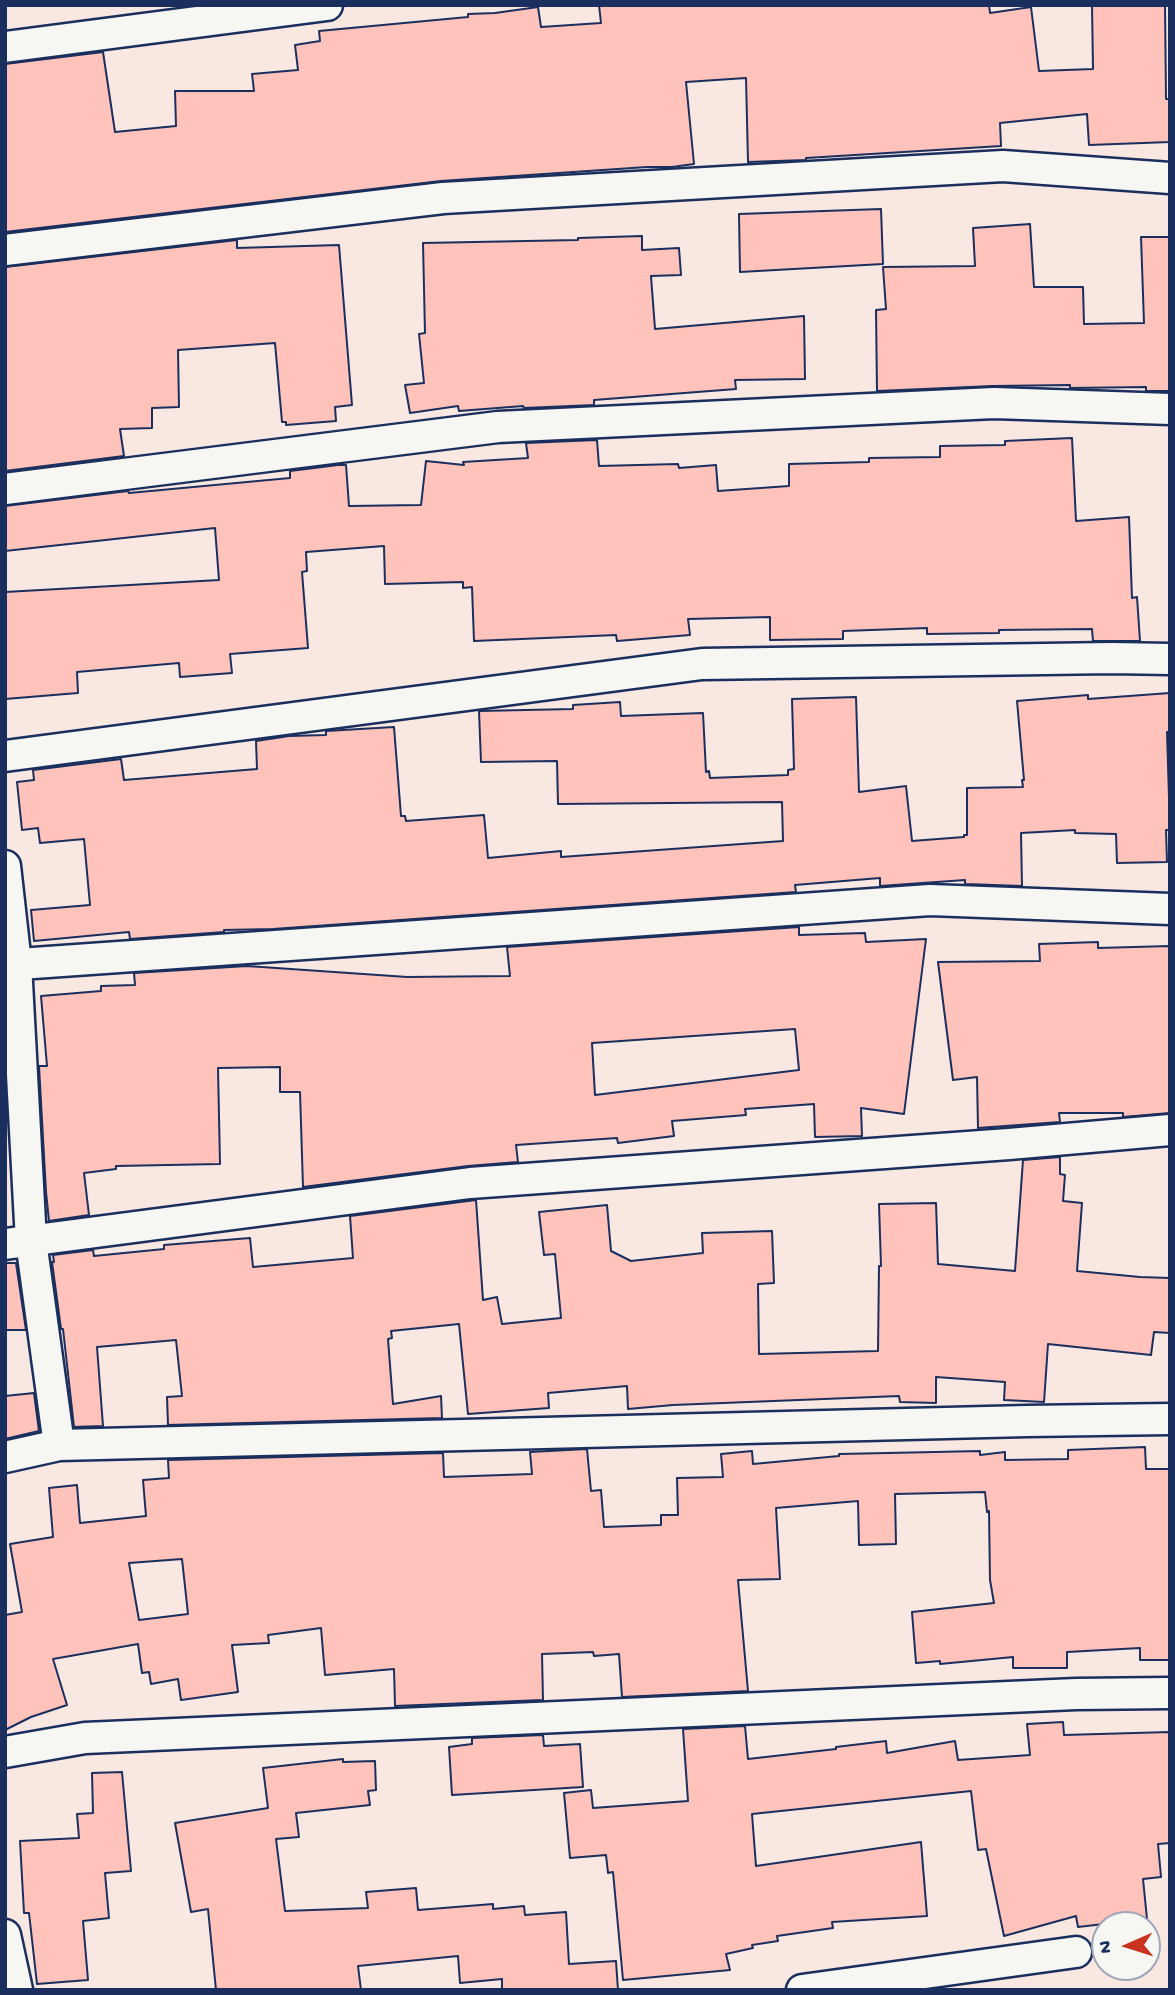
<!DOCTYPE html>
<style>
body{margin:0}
#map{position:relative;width:1175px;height:1995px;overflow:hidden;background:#f9e7e2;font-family:"Gochi Hand",sans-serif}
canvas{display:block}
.frame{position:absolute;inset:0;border:7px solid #1b2f5e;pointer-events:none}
.north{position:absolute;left:1091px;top:1911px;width:70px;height:70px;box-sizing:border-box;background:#f6f6f2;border:2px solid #9ea6b7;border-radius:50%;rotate:267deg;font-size:19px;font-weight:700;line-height:28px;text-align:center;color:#1b2f5e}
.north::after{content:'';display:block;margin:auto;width:24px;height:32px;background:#c8321e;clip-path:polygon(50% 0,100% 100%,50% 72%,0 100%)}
</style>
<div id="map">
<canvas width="1175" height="1995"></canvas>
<div class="frame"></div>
<div class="north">N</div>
</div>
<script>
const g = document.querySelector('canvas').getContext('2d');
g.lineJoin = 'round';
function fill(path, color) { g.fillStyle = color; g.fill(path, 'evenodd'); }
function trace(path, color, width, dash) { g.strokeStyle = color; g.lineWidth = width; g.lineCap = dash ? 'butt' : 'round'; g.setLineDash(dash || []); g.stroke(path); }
const building = new Path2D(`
 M599,5H989L990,13L1031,7L1039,71L1093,69L1092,5H1165L1166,99H1170V142L1089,145L1087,114L1000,123L1001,146L806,158V160L748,162L746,78L686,82L694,164L672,167H647L441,181L5,232V64L103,52L115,132L176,126L175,91H254L252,74L298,70L295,45L320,41L319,31L468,17V14L495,13L538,7L541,27L601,23Z
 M881,209L883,264L740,272L739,214Z
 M1030,224L1034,287H1083L1084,324L1144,323L1141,237H1170V391H1146V387L1070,388V385L993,386L877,391L876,310L886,309L883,267L975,266L973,228Z
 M642,236V250L679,248L681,275L651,276L655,329L804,316L805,379L735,380L736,389L594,400V405L524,408L523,406L459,411L458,406L410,413L405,385L424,383L419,334L425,333L423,243L578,240V238Z
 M237,240V248L339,245L352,405L335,407L336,421L286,425V422H282L275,343L178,350L179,407L152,408V428L120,429L124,456L5,471V267Z
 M1072,438L1076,521L1129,517L1132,598L1137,597L1140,641H1093L1092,629L999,630V633L927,634V628L843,631V639L770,640V617L688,619L690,635L617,641L616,635L474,641L472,587L463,588V582L385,584L384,546L306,552L307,571L302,572L308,648L230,654L232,673L180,677L179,663L77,672L78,693L5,699V592L219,580L215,528L5,551V506L128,491L129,493L290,478V471L338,465H346L349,506L421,505L426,461L464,465L463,462L528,458L526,443L597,440L599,466L678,464L679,468L716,465L718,491L789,486V464L869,462V458L940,457V446L1005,445V441Z
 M1170,693V732H1167L1170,830H1166L1167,862L1117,863L1116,834L1075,833V830L1021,833L1022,886L965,884V880L880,886V878L795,885L796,892L273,929L224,930V932L130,939L129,932L34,941L31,910L90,905L84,839L40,843L38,828L22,830L17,782L34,780L33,770L121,759L124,780L257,769L256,741L289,736L326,735V731L394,727L401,816H405L406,821L484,815L488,858L561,851V857L783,841L782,802L558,804L557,761L481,762L479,711L573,709V705L620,702L621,716L703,713L706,772L709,771L710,778L788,775V770L794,769L792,699L856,697L859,792L906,786L912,841L964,837V835H967V788L1023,787L1022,780H1024L1017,701L1088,695V699Z
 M799,927V935L865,933L866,942L926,939L904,1114L861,1108L862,1136L815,1137L814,1104L745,1109L746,1115L672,1121L674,1136L618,1143L617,1138L516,1145L518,1162L468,1166L303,1187L300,1092H280V1067L218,1068L220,1164L116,1166V1169L84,1173L89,1215L49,1221L46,1192L39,1066H47L41,996L101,991V986L135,985L134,973L247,966L407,977L510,976L507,947ZM795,1029L799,1070L595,1095L592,1043Z
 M1098,942V948L1170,946V1113L1123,1117V1113H1059L1060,1122L978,1128L977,1077L953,1080L938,962L1040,961L1039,944Z
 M1060,1157V1174L1065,1175L1063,1201L1082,1203L1077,1271L1140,1277L1170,1278V1333L1154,1332L1151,1355L1048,1344L1044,1402L1004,1400L1005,1382L936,1377V1403L900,1402L899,1396L673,1405L628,1409L627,1386L548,1393L549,1408L468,1414L459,1324L391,1331L392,1338L388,1339L393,1404L441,1396L442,1418L168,1425L167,1397L182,1396L176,1340L97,1347L103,1426L74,1427L63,1329H61L52,1262H54L53,1255L93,1250L94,1256L164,1249V1245L250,1238L253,1267L353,1258L350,1216L476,1200L483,1300L497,1297L502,1324L561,1318L555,1254L544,1255L539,1212L607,1205L611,1251L631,1261L703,1253L702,1233L772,1231L774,1283L758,1284L759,1354L878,1351L879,1266H881L879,1204L936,1203L938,1264L1015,1271L1023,1160Z
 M5,1263H16L26,1330H5Z
 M34,1393L39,1431L5,1439V1396Z
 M1145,1447L1146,1469H1170V1660H1140V1648L1067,1652V1668H1013V1657L940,1664V1661L916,1663L912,1612L994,1603L990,1580L989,1511L987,1512L985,1492L895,1494L896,1544L859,1545L858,1501L776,1508L780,1579L738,1580L748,1691L622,1697L619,1654L594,1656L593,1652L542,1654L543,1700L395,1706L394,1669L325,1675L321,1628L268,1635L269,1643L232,1645L238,1692L181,1700L178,1679L151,1684L149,1672L142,1673L138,1644L53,1659L67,1705L31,1717L5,1730V1615L22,1612L10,1544L53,1537L49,1488L77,1485L80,1523L146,1516L143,1480L169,1478L168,1460L443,1453L444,1477L532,1474L530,1452L587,1449L591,1491L601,1490L604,1527L661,1525V1515H678L677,1478L723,1477L721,1454L752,1451L753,1464L839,1456V1454L935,1452L980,1451V1455L1005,1452V1460L1068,1459V1450ZM182,1559L188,1614L139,1620L129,1563Z
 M1063,1722L1064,1735L1170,1732V1843L1158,1844L1161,1877L1143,1879L1147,1919L1078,1927L1076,1916L1004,1936L986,1849L978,1850L971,1791L752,1814L756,1866L921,1842L927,1916L832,1922L833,1928L777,1936L778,1941L752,1945L753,1948L726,1954L730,1970L623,1980L613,1872L608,1873L606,1855L570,1858L564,1793L591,1790L593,1808L688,1801L683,1729L745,1726L748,1759L836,1749V1747L886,1741L887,1753L955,1741L958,1760L1030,1755L1027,1724Z
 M543,1735L544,1746L580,1744L583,1787L452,1795L449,1747L472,1744V1738Z
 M343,1759V1762L375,1761L376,1790L368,1791L370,1805L296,1813L299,1837L276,1839L285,1911L368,1908L366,1892L416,1888L418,1910L493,1904V1909L524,1906L525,1915L566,1912L569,1964L616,1961L618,1990H502V1979L460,1983L458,1956L358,1966L361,1990H216L208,1909L191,1912L175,1823L268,1808L263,1768Z
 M122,1772L131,1871L105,1873L109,1918L83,1921L88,1980L37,1984L29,1913H24L20,1841L79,1838L77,1814L93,1813L92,1773Z`);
fill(building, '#ffc3bb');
trace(building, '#1b2f5e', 2);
const minor = new Path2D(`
 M5,47L327,5
 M5,250L443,198L1003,166L1170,178
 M5,489L498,427L994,403L1170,409
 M5,756L702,664L1112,658L1170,659
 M5,866L16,964L31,1241L59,1445
 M5,965L930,900L1170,909
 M5,1244L470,1183L1009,1144L1170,1130
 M5,1457L59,1445L1027,1421L1170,1419
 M5,1752L85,1738L1076,1694L1170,1693
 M5,1935L17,1990
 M802,1990L1076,1952`);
trace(minor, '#1b2f5e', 35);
trace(minor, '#f6f6f2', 30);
</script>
